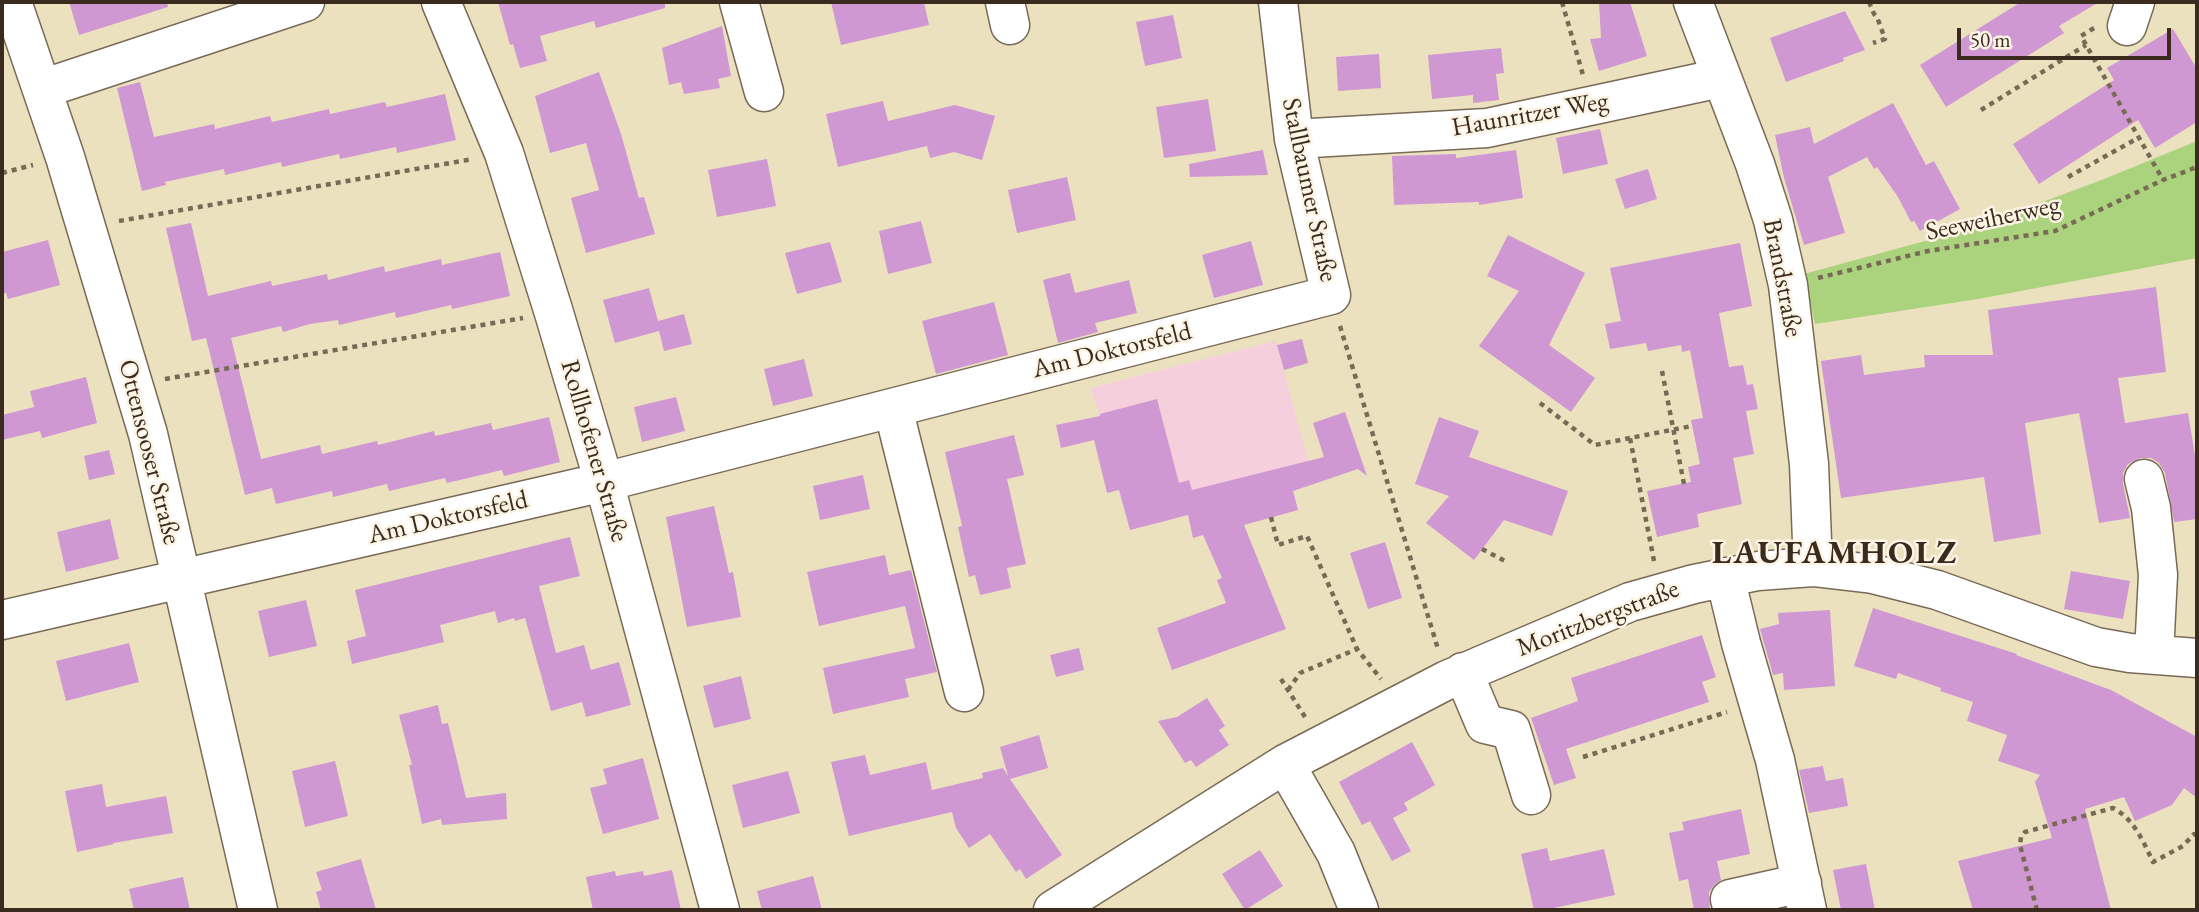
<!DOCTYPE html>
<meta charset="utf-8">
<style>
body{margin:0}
#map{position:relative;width:2199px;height:912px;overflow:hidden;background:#ebe1bf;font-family:"EB Garamond",serif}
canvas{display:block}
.frame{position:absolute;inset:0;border:4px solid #3b2a1e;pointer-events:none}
.scale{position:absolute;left:1957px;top:28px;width:214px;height:32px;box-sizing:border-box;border:4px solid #3b2a1e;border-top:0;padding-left:9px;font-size:21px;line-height:24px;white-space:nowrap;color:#3b2a1e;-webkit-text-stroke:5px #fcf5e5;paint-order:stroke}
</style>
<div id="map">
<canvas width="2199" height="912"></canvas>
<div class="frame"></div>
<div class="scale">50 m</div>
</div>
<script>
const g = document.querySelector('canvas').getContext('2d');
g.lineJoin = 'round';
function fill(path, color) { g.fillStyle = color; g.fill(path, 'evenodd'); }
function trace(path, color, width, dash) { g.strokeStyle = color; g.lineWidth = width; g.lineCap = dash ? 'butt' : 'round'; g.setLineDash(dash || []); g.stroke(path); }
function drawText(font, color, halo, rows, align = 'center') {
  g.font = font + ' "EB Garamond",serif'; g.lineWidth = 5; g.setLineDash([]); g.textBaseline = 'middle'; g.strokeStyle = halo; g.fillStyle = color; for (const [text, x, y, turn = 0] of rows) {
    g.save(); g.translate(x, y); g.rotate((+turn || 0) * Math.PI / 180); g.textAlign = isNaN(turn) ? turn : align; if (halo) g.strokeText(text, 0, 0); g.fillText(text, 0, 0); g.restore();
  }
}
fill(new Path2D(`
 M1276,341L1309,465L1288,466L1298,510L1238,525L1246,543L1213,558L1204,535L1193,538L1188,515L1130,530L1100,414L1090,388Z`), '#f5cfdb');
fill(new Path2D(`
 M2197,141V258L1978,299L1815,324L1804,274L1976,227L2104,179Z`), '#abd37e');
fill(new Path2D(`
 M69,2H167L168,7L79,35Z
 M498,2H665V8L596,28L594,21L540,36L547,61L520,68L513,44L510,45Z
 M831,2H924L929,25L841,45Z
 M1599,2H1630L1647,56L1599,71L1590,39L1601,38Z
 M2021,2H2099L2059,26L2064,33L1946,107L1920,65Z
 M1845,11L1865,50L1843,58L1844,61L1786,82L1770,38Z
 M1173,15L1182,58L1145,66L1136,22Z
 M722,26L731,76L718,79L720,88L684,94L681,82L669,85L662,48Z
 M2173,29L2197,69V122L2155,148L2138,120L2039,184L2013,144L2114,80L2107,68Z
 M1501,48L1504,73L1496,74L1499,100L1473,103V95L1432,99L1428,55Z
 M1379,54L1381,88L1338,91L1336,57Z
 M599,72L621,134L639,198L644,197L655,234L586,253L571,198L599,190L586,143L550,153L535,96Z
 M140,82L154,137L214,124L215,129L270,116L272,122L329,109L330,114L385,102L387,107L445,94L456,140L397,153L396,147L340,159L339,154L282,167L281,162L225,175L224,169L165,182L166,185L142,191L117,88Z
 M1208,99L1216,151L1164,158L1156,107Z
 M883,101L888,121L955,105L995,116L982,160L954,152L930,158L927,146L838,167L826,114Z
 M1893,103L1926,165L1934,161L1960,209L1920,231L1914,221L1911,222L1898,197L1877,167L1874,169L1867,157L1828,177L1845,233L1804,245L1784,178L1775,135L1810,127L1814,144Z
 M1600,129L1608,164L1563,174L1556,138Z
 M1263,150L1268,175L1190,177L1189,164Z
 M1516,150L1523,198L1479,205V202L1394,205L1392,156L1456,154V158Z
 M767,159L776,206L717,217L708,170Z
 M1648,169L1657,199L1625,209L1615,179Z
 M1067,177L1076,220L1017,233L1008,190Z
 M921,221L932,263L888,274L879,231Z
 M191,223L208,296L271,281L272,286L327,274L328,280L384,266L385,272L441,259L442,265L500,252L510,296L452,309L451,305L396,318L395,312L339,325L338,320L310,324L283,332L281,326L231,338L261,459L320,445L322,454L377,441L378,445L434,431L435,436L491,423L493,430L549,417L560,462L504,476L502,470L447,483L445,478L389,491L387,484L333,497L332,491L276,504L272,488L245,495L206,338L192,341L166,228Z
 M1508,235L1585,273L1549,345L1595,378L1571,412L1479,346L1519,291L1487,276Z
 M48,240L60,285L8,299L6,293L2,294V252Z
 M1251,241L1263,285L1214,298L1202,255Z
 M830,242L842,282L797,294L785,253Z
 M1740,243L1752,306L1719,313L1729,367L1743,365L1747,385L1753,384L1758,409L1746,411L1754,454L1733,458L1742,504L1697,514L1699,527L1657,537L1647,491L1691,482L1688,467L1700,464L1691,420L1703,418L1690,350L1682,352L1681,345L1648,351L1646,343L1610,349L1605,324L1621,321L1610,268Z
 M1070,273L1075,293L1129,280L1137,313L1095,323L1098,332L1058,343L1043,280Z
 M2156,287L2166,372L2118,378L2125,423L2188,413L2197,467V519L2174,522L2165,473L2159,463L2151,458H2140L2128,464L2123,473V484L2130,518L2099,523L2079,413L2025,423L2041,534L1994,542L1984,477L1841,498L1821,361L1861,355L1864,375L1925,367L1924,355H1993L1988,310Z
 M649,288L658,321L684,314L692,344L664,351L659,331L615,343L603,300Z
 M994,302L1008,355L936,374L922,321Z
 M1302,339L1308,363L1284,370L1277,345Z
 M804,359L813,396L773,406L764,369Z
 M86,377L97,423L42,438L40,431L2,440V415L34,407L30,391Z
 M676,397L685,431L642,442L634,407Z
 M1157,399L1179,483L1189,480L1192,490L1324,457L1313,423L1345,412L1367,476L1358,469L1293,491L1298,510L1244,525L1286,629L1172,670L1157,628L1226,603L1217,580L1222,578L1203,535L1193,538L1188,515L1130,530L1119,490L1107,493L1094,440L1061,448L1056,425L1100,416V414Z
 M1439,417L1479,431L1469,457L1568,491L1552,536L1504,520L1474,560L1426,523L1449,496L1415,484Z
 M1014,435L1024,475L1007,479L1026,564L1007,568L1011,588L980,595L975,575L969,577L958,527L962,526L945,452Z
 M109,450L115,474L89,480L84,456Z
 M863,475L870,509L820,520L813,486Z
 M714,506L729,573L733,572L741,617L687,627L666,517Z
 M110,519L119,559L66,572L57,532Z
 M570,537L580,576L539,586L556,653L584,645L591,670L619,662L631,705L586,717L582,702L551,711L525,618L515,621L514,618L498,623L495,611L440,625L444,642L352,664L347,641L366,636L355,590Z
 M1385,542L1402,598L1368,609L1350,553Z
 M885,555L889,575L911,570L937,672L905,679L909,697L833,714L823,668L915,648L905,606L819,626L807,572Z
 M2071,571L2130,581L2123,619L2064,609Z
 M306,600L317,646L269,657L258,611Z
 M1873,608L2017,654L2016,655L2111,690L2197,737V798L2184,788L2172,805L2135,821L2124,797L2085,809L2111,910H1973L1958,861L2052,838L2035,782L2040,775L1998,761L2007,735L1967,721L1973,702L1940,691L1941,688L1898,673L1896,679L1854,666Z
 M1830,610L1835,686L1784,690L1783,673L1773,675L1760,629L1779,624L1778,613Z
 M1702,635L1716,677L1702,682L1709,702L1566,749L1576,778L1554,785L1531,718L1578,701L1571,678Z
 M129,643L139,682L66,701L56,661Z
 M1079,648L1084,670L1056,677L1050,655Z
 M741,676L751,719L714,728L703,686Z
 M1207,698L1225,726L1219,730L1229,745L1196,767L1191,760L1185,763L1158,721L1177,717Z
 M438,705L442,724L448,723L466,798L506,793L507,819L442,825L441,819L422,824L409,765H412L399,715Z
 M1039,735L1048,768L1010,779L1062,855L1026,879L1020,869L1016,872L990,834L969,848L956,828L952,812L849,836L831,762L865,755L870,775L926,762L932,790L983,778L982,773L1003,768L1008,776L1000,747Z
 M1412,742L1435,785L1404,803L1408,810L1393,818L1411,851L1392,861L1370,821L1362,825L1339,782Z
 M643,758L659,819L603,834L590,788L607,784L603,769Z
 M335,761L348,816L305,827L292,771Z
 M1823,766L1826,781L1843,778L1848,806L1809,813L1799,770Z
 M788,771L800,813L743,828L732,785Z
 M102,784L106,807L166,796L173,833L113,843L114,844L77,852L65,791Z
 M1741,809L1750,854L1717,861L1721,880L1715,884L1709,892L1710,910H1694L1688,879L1679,881L1669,833L1684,830L1682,822Z
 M1547,848L1550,861L1604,849L1615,895L1549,909L1534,910L1521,854Z
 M1260,850L1283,886L1245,910L1222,874Z
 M361,859L376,910H321L316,892L322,890L316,872Z
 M1866,864L1875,910H1841L1833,870Z
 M672,870L681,910H593L586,877L615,871L616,876L643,871L644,876Z
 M813,876L822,910H762L757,891Z
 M183,877L190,910H134L129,889Z`), '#d098d3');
const minor = new Path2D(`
 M12,2L65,157L148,434L258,910
 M441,2L504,153L554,313L604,482L720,910
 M739,2L764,92
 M1005,2L1010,25
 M1693,2L1755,164L1773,220L1788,285L1809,464L1813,567
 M2127,26L2135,2
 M42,89L305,2
 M1294,139L1487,128L1721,78
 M893,408L964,692
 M2144,479L2151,508L2158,575L2154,654
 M1725,577L1741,643L1775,760L1807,910
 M2,620L604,482L1331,295L1294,139L1278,2
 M1463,672L1485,724L1511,730L1531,795
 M1285,764L1336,853L1359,910
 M1053,910L1285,764L1447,680L1630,602L1694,584L1758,571L1813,567L1873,574L1937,590L2096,647L2130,653L2197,658
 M1733,910L1730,899L1802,883`);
trace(minor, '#796a56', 41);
trace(new Path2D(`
 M1562,2L1583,75
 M1869,2L1874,14L1877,17L1885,39L1873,43
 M2094,28L2081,36L2163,180
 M1981,110L2086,45
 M2,173L33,165
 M2068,177L2140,137
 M119,221L473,159
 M1818,278L1928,251L2055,231L2163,180L2197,167
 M1340,326L1438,649
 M1662,371L1684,484
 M165,379L523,318
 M1540,403L1595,445L1630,438
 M1271,517L1278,545L1307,536L1357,649
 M1482,549L1505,561
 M1654,561L1630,438L1692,426
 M1281,679L1305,717
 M1288,690L1300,673L1357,649L1381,679
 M1583,757L1727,712
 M2037,910L2020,845L2021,837L2025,832L2113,808C2134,819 2143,841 2153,862L2183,846L2194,834L2197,836`), '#796a56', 4.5, [5, 5]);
trace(minor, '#fff', 38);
drawText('26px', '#3b2a1e', '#fcf5e5', [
 ["Haunritzer Weg",1530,115,-10],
 ["Stallbaumer Straße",1309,190,78],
 ["Seeweiherweg",1993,219,-12],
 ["Brandstraße",1782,278,79],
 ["Am Doktorsfeld",1112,351,-14],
 ["Rollhofener Straße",594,451,74],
 ["Ottensooser Straße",149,452,76],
 ["Am Doktorsfeld",448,518,-13],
 ["Moritzbergstraße",1598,619,-21]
]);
g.letterSpacing = '2px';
drawText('bold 33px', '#3b2a1e', '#fcf5e5', [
 ["LAUFAMHOLZ",1835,554]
]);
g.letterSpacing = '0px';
</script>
